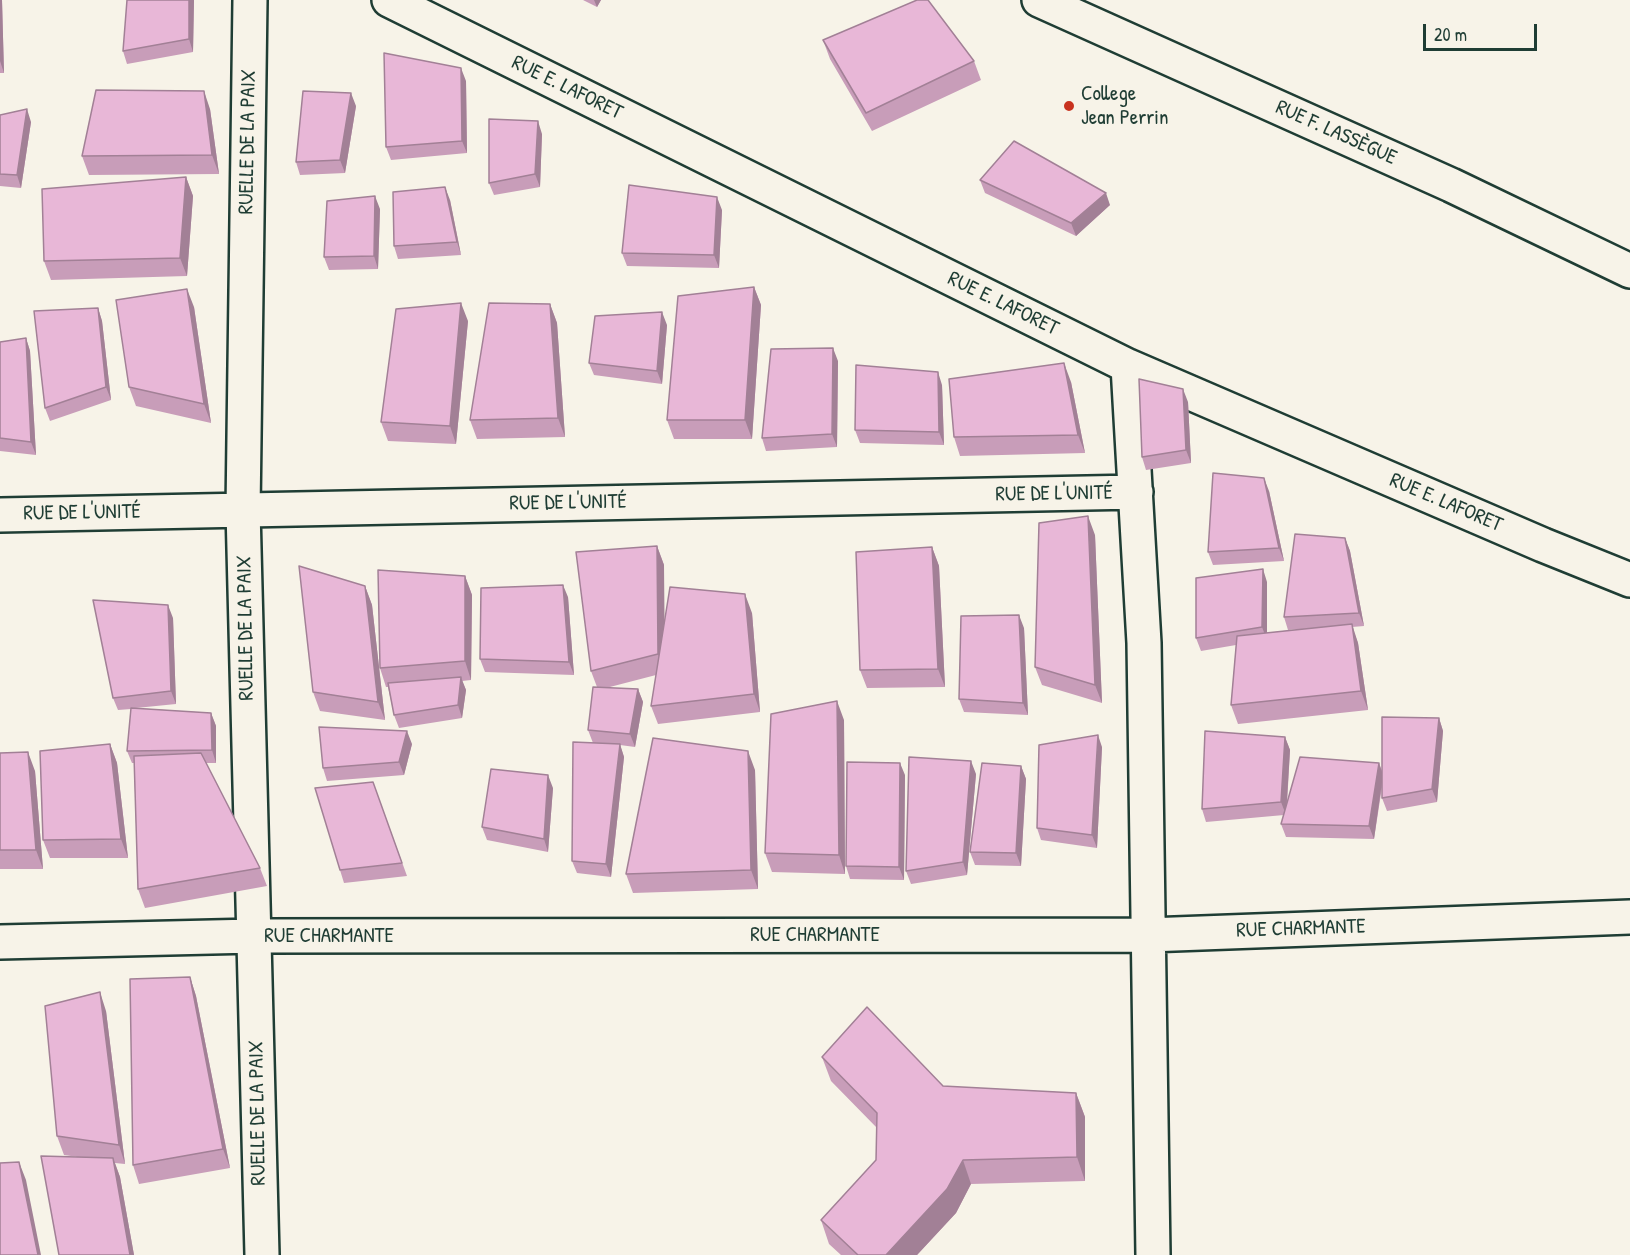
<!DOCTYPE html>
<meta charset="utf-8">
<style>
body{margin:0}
#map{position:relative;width:1630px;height:1255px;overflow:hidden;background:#f7f3e8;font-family:"Patrick Hand",sans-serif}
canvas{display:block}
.scale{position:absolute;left:1423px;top:24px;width:114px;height:27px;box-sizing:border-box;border:3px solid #1f3d34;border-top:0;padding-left:8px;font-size:18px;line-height:21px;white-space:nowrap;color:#1f3d34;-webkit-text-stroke:4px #f7f3e8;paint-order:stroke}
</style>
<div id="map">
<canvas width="1630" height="1255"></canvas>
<div class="scale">20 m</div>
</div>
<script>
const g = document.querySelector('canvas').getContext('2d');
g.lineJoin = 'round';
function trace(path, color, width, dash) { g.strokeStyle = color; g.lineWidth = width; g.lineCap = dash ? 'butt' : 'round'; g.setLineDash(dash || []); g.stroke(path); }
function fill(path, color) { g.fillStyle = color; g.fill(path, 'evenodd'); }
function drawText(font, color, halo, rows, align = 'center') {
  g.font = font + ' "Patrick Hand",sans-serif'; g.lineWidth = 6; g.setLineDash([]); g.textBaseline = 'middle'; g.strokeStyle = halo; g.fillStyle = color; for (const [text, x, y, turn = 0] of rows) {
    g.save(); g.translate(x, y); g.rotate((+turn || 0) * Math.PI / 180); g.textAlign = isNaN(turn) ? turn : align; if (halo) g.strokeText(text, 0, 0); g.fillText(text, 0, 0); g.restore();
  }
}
const minor = new Path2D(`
 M250,0L243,510L262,1255
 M389,0L1128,366L1543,545L1630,580
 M1039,0L1451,185L1630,271
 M1128,366L1144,643L1153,1255
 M0,515L1136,492
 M0,942L254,936L1148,935L1630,917`);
trace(minor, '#1f3d34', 38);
trace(minor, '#f7f3e8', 33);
fill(new Path2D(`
 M0,0H2L4,73H0Z
 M194,0L193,52L127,64L123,51Z
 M583,0H601L597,7Z
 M823,40L974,61L981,80L872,131L830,59Z
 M466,81L467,153L391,160L386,147Z
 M356,106L345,173L300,175L296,162Z
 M210,109L219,174L89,175L82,156Z
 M0,115L31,122L21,188L0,186Z
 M542,134L540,187L494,195L489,183Z
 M186,177L193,196L187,276L51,280L44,261Z
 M980,180L1110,205L1076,236L985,193Z
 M450,200L461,255L398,259L394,246Z
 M380,209L378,269L329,270L324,257Z
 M722,210L719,268L627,266L622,253Z
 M754,287L761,305L752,439H674L667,420Z
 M550,304L557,323L565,437L477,439L470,420Z
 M194,307L211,423L136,406L129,387Z
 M98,308L102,321L111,400L50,421L45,408Z
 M468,321L456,444L388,441L381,422Z
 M667,325L662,384L594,375L589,363Z
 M26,338L30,351L36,455L0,451V342Z
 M838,361L837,447L766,451L762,438Z
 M1071,382L1085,453L960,456L954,437Z
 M942,385L944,445L860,443L855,430Z
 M1188,402L1191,463L1146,470L1142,457Z
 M1269,491L1284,561L1213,565L1208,552Z
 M1095,535L1102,703L1042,685L1035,667Z
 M1345,538L1350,551L1364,626L1352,627L1358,643L1368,710L1238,724L1231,705L1236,645L1201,651L1196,638L1267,582V633L1299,629L1288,630L1284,617Z
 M657,546L664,565V623L752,613L760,712L658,724L651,706L656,675L606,688L638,689L643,702L635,747L620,745L624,757L611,877L577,873L572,861L593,743L588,730L597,687L591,671Z
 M932,547L939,566L945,687L867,688L860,670Z
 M465,576L472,595L471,680L462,681L466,690L462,718L399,728L394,715L388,687H386L380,668Z
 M365,586L372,605L385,720L320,711L313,692Z
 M568,597L574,675L485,672L480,659Z
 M173,618L176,704L136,708L211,713L216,726V763H206L260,868L267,886L145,908L138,889L134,763H132L127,751L131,709L118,710L113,698Z
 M1024,628L1028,715L964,712L959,699Z
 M1439,718L1443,731L1437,802L1387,811L1382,798V787L1374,839L1286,837L1281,824L1284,815L1206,822L1202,809L1285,737L1290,750L1287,805L1379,763L1382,771Z
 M844,720L845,874L772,872L765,853Z
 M110,744L117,763L128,858H50L43,840Z
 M412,744L404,775L327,781L323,768Z
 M1102,747L1097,848L1041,840L1037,828Z
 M0,753L35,771L43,869H0Z
 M1021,766L1026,779L1021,866L975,865L970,852Z
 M755,770L758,889L633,893L626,874Z
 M976,774L967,875L911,884L906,871Z
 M905,775L904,880L850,879L846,866Z
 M373,782L407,876L344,883L340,870Z
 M553,788L548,852L487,840L482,827Z
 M190,977L196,996L230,1168L139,1184L133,1165Z
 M106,1011L125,1164L115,1163L120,1177L134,1255H59L78,1157L64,1155L57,1136Z
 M822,1057L943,1086L1076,1093L1085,1117V1181L971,1184L956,1213L917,1255H841L829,1244L821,1220L876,1160L877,1128L831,1081Z`), '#c89db9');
fill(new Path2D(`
 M0,0H2L4,73L0,61Z
 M189,0H194L193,52L189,39Z
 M594,0H601L597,7Z
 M461,68L466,81L467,153L462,141Z
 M204,91L210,109L219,174L212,155Z
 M351,93L356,106L345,173L340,160Z
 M27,109L31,122L21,188L17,175Z
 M538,121L542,134L540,187L535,174Z
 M186,177L193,196L187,276L180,258Z
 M445,187L450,200L461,255L457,242Z
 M1106,193L1110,205L1076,236L1071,223Z
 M375,196L380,209L378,269L374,256Z
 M717,197L722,210L719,268L714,255Z
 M754,287L761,305L752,439L745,420Z
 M187,289L194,307L211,423L204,404Z
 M461,303L468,321L456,444L450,426Z
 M550,304L557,323L565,437L558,418Z
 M98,308L102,321L111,400L106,387Z
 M662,312L667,325L662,384L657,371Z
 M26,338L30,351L36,455L31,442Z
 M833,348L838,361L837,447L832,434Z
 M1064,363L1071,382L1085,453L1078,435Z
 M938,372L942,385L944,445L939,432Z
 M1183,389L1188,402L1191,463L1186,450Z
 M1264,478L1269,491L1284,561L1279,548Z
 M1088,516L1095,535L1102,703L1095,685Z
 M1345,538L1350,551L1364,626L1359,613Z
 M657,546L664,565L665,672L658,654Z
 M932,547L939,566L945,687L938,669Z
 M1263,569L1267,582V640L1262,627Z
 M465,576L472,595L471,680L465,661Z
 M563,585L568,597L574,675L569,662Z
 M365,586L372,605L385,720L378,702Z
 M745,594L752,613L760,712L754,694Z
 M168,605L173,618L176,704L171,691Z
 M1019,615L1024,628L1028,715L1023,703Z
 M1352,624L1358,643L1368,710L1361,691Z
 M461,677L466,690L462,718L458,705Z
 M638,689L643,702L635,747L630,734Z
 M837,701L844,720L845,874L839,855Z
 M211,713L216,726V763L212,750Z
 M1439,718L1443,731L1437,802L1432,789Z
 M407,731L412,744L404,775L399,762Z
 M1098,735L1102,747L1097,848L1092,835Z
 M1285,737L1290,750L1286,815L1281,802Z
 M110,744L117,763L128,858L121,839Z
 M620,744L624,757L611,877L606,864Z
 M748,751L755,770L758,889L751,870Z
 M28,752L35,771L43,869L36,850Z
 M971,761L976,774L967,875L963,862Z
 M900,763L905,775L904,880L899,867Z
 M1379,763L1383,775L1374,839L1369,826Z
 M1021,766L1026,779L1021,866L1016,853Z
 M548,775L553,788L548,852L544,839Z
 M190,977L196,996L230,1168L223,1149Z
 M100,992L106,1011L125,1164L119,1145Z
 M1076,1093L1085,1117V1181L1077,1157Z
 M113,1158L120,1177L134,1255H130Z
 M963,1160L971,1184L956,1213L917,1255H886Z
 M19,1162L26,1180L41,1255H38Z`), '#a28096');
const building = new Path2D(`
 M127,0H189V39L123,51Z
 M917,0H928L974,61L866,113L823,40Z
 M384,53L461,68L462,141L386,147Z
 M96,90L204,91L212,155L82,156Z
 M303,91L351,93L340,160L296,162Z
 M27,109L17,175L0,174V115Z
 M489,119L538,121L535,174L489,183Z
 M1014,141L1106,193L1071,223L980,180Z
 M186,177L180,258L44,261L42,189Z
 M629,185L717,197L714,255L622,253Z
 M445,187L457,242L394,246L393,192Z
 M375,196L374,256L324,257L327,201Z
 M754,287L745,420H667L678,296Z
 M187,289L204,404L129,387L116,300Z
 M461,303L450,426L381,422L396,309Z
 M489,303L550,304L558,418L470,420Z
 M98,308L106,387L45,408L34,311Z
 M662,312L657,371L589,363L595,316Z
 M26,338L31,442L0,438V342Z
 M833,348L832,434L762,438L771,349Z
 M1064,363L1078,435L954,437L949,379Z
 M856,365L938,372L939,432L855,430Z
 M1139,379L1183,389L1186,450L1142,457Z
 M1213,473L1264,478L1279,548L1208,552Z
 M1088,516L1095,685L1035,667L1039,523Z
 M1295,534L1345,538L1359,613L1284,617Z
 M657,546L658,654L591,671L576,552Z
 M932,547L938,669L860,670L856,552Z
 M299,566L365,586L378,702L313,692Z
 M1263,569L1262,627L1196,638V578Z
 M378,570L465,576V661L380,668Z
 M563,585L569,662L480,659L481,588Z
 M670,587L745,594L754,694L651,706Z
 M93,600L168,605L171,691L113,698Z
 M1019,615L1023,703L959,699L961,616Z
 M1352,624L1361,691L1231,705L1237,636Z
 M461,677L458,705L394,715L388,683Z
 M593,687L638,689L630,734L588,730Z
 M837,701L839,855L765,853L771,714Z
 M131,708L211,713L212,750L127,751Z
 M1382,717L1439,718L1432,789L1382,798Z
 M319,727L407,731L399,762L323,768Z
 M1205,731L1285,737L1281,802L1202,809Z
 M1098,735L1092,835L1037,828L1039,745Z
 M653,738L748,751L751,870L626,874Z
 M573,742L620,744L606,864L572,861Z
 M110,744L121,839L43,840L40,751Z
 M28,752L36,850H0V753Z
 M201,753L260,868L138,889L134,756Z
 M909,757L971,761L963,862L906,871Z
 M1300,757L1379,763L1369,826L1281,824Z
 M847,762L900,763L899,867L846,866Z
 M982,763L1021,766L1016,853L970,852Z
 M491,769L548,775L544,839L482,827Z
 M373,782L402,863L340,870L315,788Z
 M190,977L223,1149L133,1165L130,979Z
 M100,992L119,1145L57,1136L45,1006Z
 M867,1007L943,1086L1076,1093L1077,1157L963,1160L947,1189L886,1255H858L821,1220L876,1160L877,1113L822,1057Z
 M41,1156L113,1158L130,1255H59Z
 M19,1162L38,1255H0V1163Z`);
fill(building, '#e8b7d7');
trace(building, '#a28096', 1.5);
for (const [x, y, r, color] of [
 [1069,106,6,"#c8321e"]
]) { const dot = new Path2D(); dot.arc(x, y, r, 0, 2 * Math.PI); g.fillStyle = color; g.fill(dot); trace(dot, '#f7f3e8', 2); }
drawText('21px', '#1f3d34', '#f7f3e8', [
 ["RUE E. LAFORET",567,88,26],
 ["RUE F. LASSÈGUE",1336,133,24],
 ["RUELLE DE LA PAIX",248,142,-89],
 ["RUE E. LAFORET",1003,304,26],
 ["RUE DE L'UNITÉ",1054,494,-1],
 ["RUE DE L'UNITÉ",568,503,-1],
 ["RUE E. LAFORET",1446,503,23],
 ["RUE DE L'UNITÉ",82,513,-1],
 ["RUELLE DE LA PAIX",246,628,-91],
 ["RUE CHARMANTE",1301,929,-2],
 ["RUE CHARMANTE",815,935],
 ["RUE CHARMANTE",329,936],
 ["RUELLE DE LA PAIX",258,1113,-91]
]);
drawText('21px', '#1f3d34', '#f7f3e8', [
 ["College",1081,94],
 ["Jean Perrin",1081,118]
], 'left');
</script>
